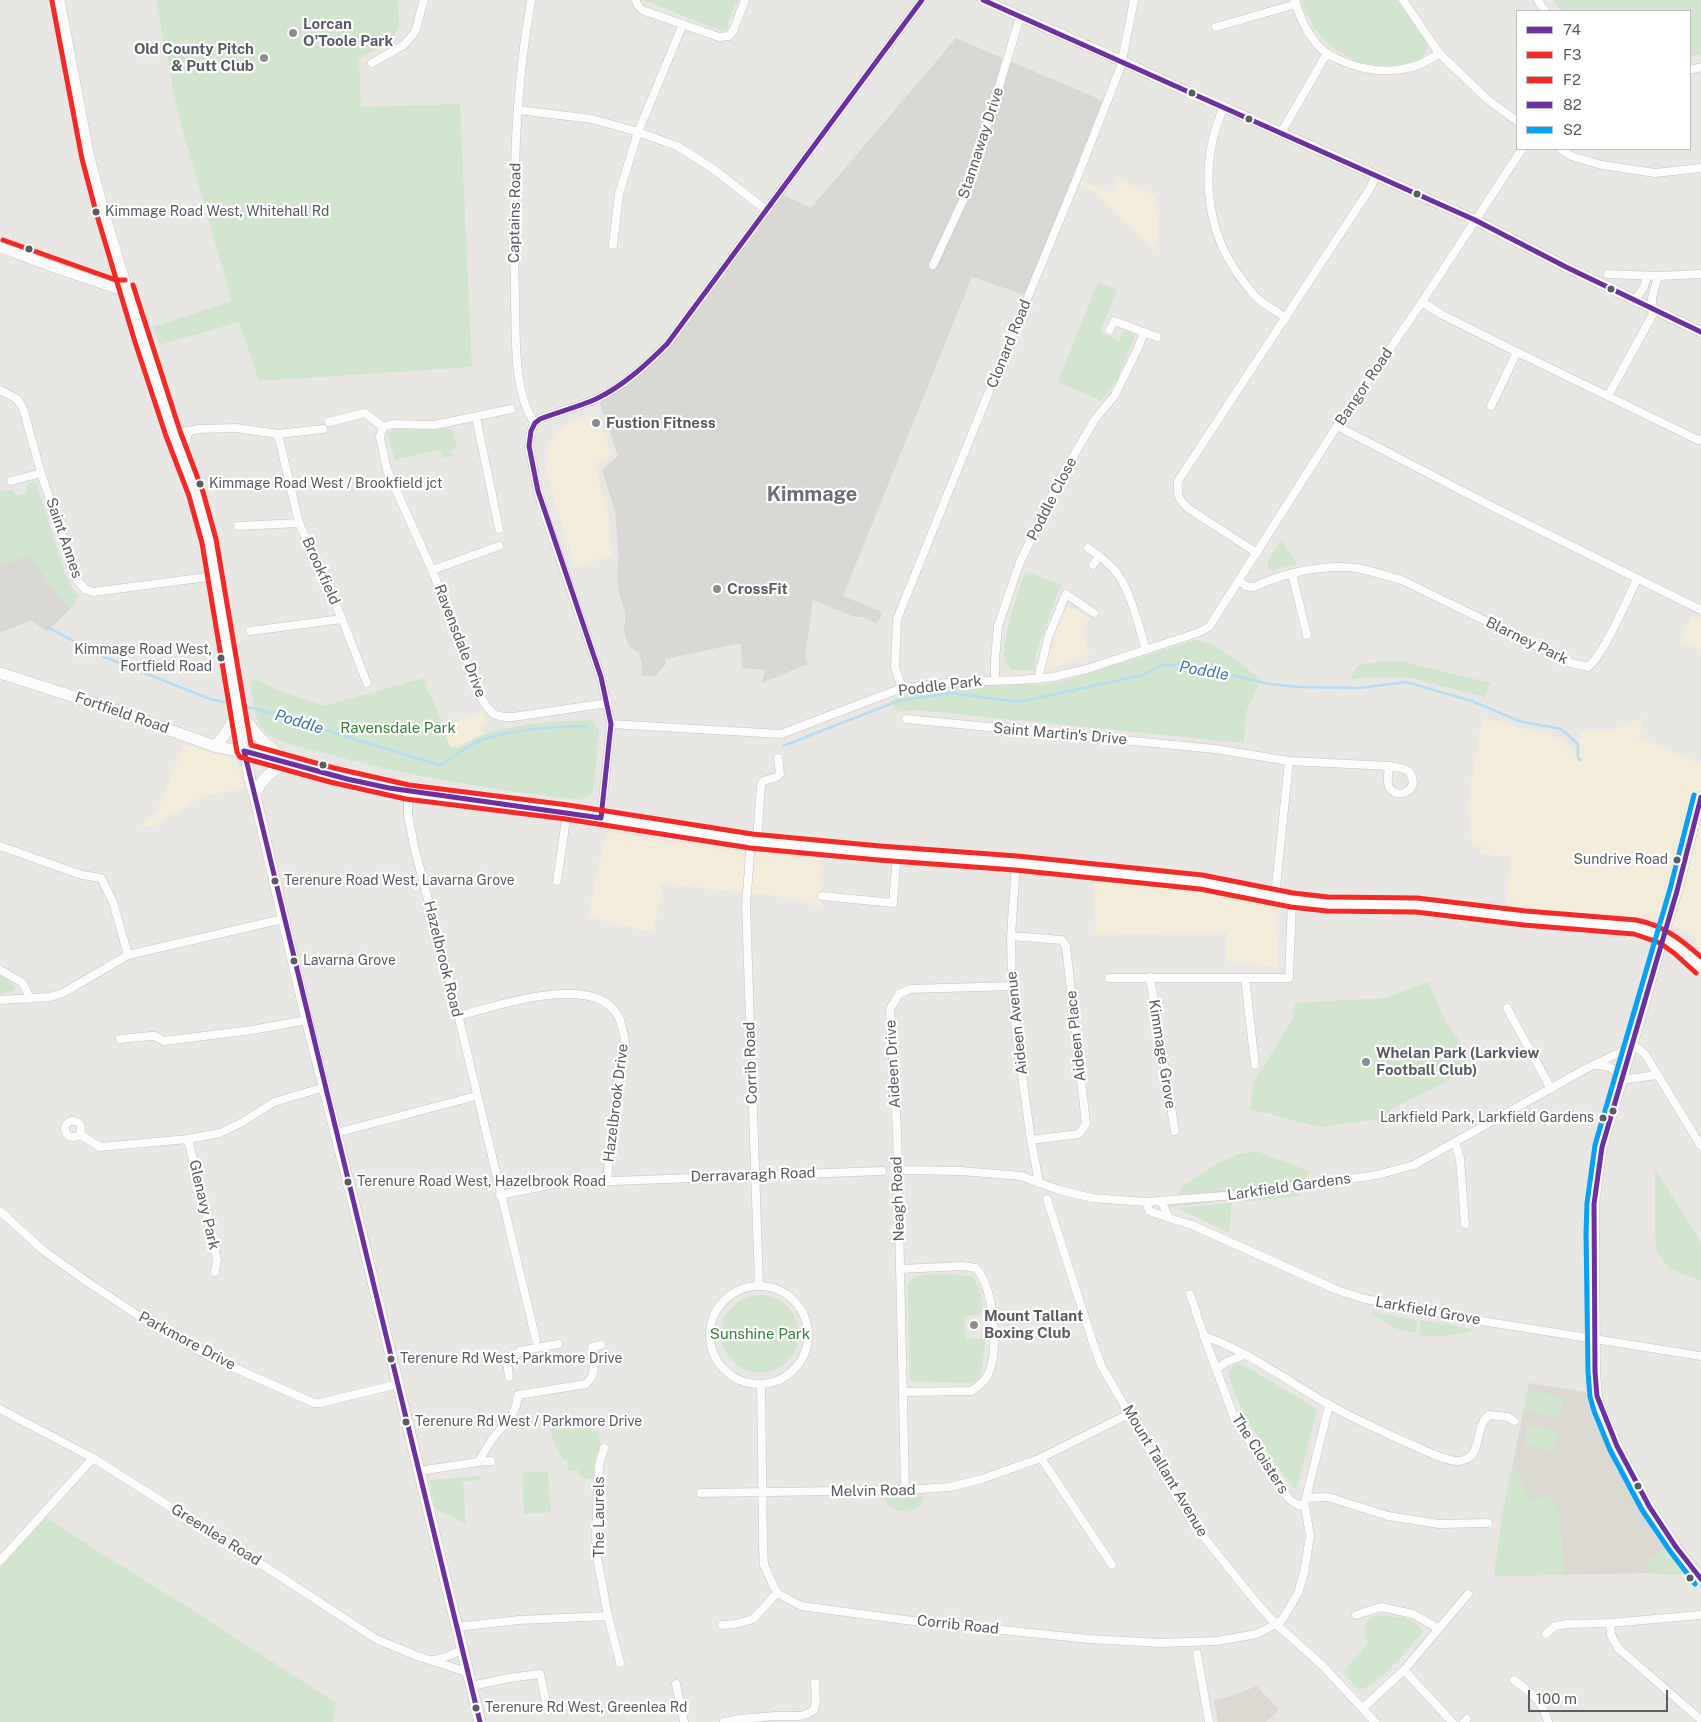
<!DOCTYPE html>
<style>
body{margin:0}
#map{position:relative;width:1701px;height:1722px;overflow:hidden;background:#e9e7e3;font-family:"Public Sans",sans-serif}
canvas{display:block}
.legend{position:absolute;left:1516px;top:10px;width:175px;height:140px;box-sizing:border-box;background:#fff;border:1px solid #bdbec0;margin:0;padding:6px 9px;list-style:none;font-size:15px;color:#595d61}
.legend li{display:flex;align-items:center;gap:10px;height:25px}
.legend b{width:25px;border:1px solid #bdbec0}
.scale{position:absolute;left:1528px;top:1690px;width:140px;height:22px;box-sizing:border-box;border:2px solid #595d61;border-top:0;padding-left:6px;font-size:15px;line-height:18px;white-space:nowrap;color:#595d61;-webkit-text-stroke:4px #fff;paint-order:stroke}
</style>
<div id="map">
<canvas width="1701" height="1722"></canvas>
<ul class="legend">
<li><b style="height:6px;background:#6c30a1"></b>74</li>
<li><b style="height:6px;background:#f52a26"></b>F3</li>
<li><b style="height:6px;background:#f52a26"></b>F2</li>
<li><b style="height:6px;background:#6c30a1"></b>82</li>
<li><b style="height:6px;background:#04a2f7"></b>S2</li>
</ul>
<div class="scale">100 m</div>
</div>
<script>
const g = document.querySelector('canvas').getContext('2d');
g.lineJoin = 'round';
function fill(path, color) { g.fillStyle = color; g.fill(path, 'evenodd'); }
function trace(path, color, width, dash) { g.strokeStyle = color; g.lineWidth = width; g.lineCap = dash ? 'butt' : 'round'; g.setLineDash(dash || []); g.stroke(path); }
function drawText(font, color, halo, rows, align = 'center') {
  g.font = font + ' "Public Sans",sans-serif'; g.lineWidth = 4.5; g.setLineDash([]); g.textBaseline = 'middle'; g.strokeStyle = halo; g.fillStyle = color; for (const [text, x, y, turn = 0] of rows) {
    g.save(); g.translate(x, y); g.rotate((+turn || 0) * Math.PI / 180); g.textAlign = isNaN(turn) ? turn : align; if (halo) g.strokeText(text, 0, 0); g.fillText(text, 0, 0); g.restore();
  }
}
fill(new Path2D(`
 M1119,179L1155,196L1158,229L1155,250L1096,193L1075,183L1077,180L1113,193Z
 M592,414L598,416L612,455L608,458L599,461L595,468L609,515L612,554L610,556L575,566L546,472L548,449L556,434L567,424Z
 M1066,606L1089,617L1082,632L1089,655L1045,670L1059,621Z
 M1701,616V649L1681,641L1692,617L1699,620Z
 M483,712L486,722L481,724L484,734L465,743L458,748L450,747L442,727Z
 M1484,718L1561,739L1579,757V735L1583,732H1609L1643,718L1639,738L1701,764V950L1686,930L1642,917L1506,907L1510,857L1480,854L1482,847L1472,843L1468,803L1480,731Z
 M184,744L237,760L244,788L202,796L152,827L141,825L157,812Z
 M606,832L713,848L822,859L819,883L822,885L821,907L796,898L660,883L659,889H663L653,932L588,917Z
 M1093,880L1201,892L1276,905L1278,968L1227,960V932L1096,935Z`), '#f3ecdb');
fill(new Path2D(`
 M956,38L1106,102L1028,296L972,277L843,596L882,612L879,620L876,624L863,617L852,616L813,600L805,656L808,664L805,665L762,683L765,670L742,668L741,643L665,659L666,664L655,676H641L642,664L639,653L629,646L623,628L625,625V613L618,588L617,569L619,559L615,511L602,470L618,456L598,398L622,385L667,344L779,193L811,208Z
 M30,554L49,583L65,603L71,608L47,632L31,620L0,633V565Z`), '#dad8d4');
fill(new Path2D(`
 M1529,1383L1586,1392L1587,1401L1593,1417L1615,1466L1652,1531L1683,1574L1675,1575L1652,1573L1494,1576L1502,1517Z
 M1257,1686L1279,1710L1266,1722H1218L1214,1700L1228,1697Z`), '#dcd9d3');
fill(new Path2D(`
 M156,0H398L399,26L391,41L359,59L361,107L460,104L472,367L259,381L239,322L159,345L153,327L232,301L178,114Z
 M646,0H738V3L734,6L728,23V29L724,32L646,1Z
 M1302,0H1397L1428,44L1424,56L1414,63L1397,66L1362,65L1332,47L1314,28L1304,9Z
 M1553,0H1701V54L1690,57V11H1562Z
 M1098,282L1117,290L1100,332L1119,341L1123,332H1132L1134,339L1117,380L1101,401L1058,382Z
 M396,428L452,429L457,448L451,450L453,456L443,458L439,449L395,460L389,441L388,433Z
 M33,482L36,483L66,576L72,588L79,596L71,608C53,594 43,573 30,554L1,566L0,565V492L13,490L17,496L27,493L26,488L28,484Z
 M1281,541L1298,564L1272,570L1268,567V561Z
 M1025,571L1061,585L1035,656V670H1011C1009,667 1005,663 1005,660C1000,641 1019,590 1025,571Z
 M1196,640C1217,642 1245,667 1261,680L1246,712L1244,743L916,710L898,712L891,701L924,686L954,683L1043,685L1070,679Z
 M1379,661H1399L1491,683L1485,697L1407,677H1366L1350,680L1357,666Z
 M424,678L428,693L431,695L450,747L458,748C490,724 553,721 592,720L599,731L593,792L581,800C493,790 405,776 320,752C304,748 275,743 264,730C253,718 252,695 250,679L258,680L279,691L324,706Z
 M0,974C6,978 11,981 15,988L13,991L0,995Z
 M1428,982L1447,1024L1458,1039L1464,1054L1466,1069L1440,1085L1391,1109L1389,1118L1320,1127L1250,1109L1254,1081L1293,1019L1295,1003L1385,998Z
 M1259,1152L1296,1166L1309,1172L1299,1197L1236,1202L1231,1199L1168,1208L1184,1185L1222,1161L1241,1153Z
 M1655,1169L1701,1242V1281L1670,1269L1657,1253L1655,1234Z
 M1232,1203L1229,1233L1177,1208Z
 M942,1274L972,1276L979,1289L983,1307L980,1315L964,1316L966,1339H985V1345L980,1380L969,1383L910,1381L908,1285C914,1273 930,1275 942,1274Z
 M721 1334a39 39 0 1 1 78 0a39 39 0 1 1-78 0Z
 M1372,1312L1417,1320L1415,1333L1397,1329L1371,1314Z
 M1421,1320L1473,1329V1330C1453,1336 1440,1338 1419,1335Z
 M1236,1364H1242L1317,1409L1297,1487L1294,1488C1271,1457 1247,1426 1234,1390C1232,1384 1228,1378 1229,1371C1230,1367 1233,1366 1236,1364Z
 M1528,1390L1564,1397L1559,1418L1524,1410Z
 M566,1425L570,1427H589L593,1431H598L601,1444L596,1457L595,1478C588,1481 585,1479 579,1475L578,1470L569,1471L567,1460H563C561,1452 556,1451 555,1442L553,1441L550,1429L555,1426Z
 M1528,1425L1558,1431L1555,1451L1524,1445Z
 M1513,1462L1530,1501L1549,1494L1559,1513L1565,1575L1494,1576L1502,1517Z
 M548,1471L551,1512L524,1514L522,1473Z
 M480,1476V1480L463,1482L466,1524L436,1509L429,1480Z
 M924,1496C921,1517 890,1516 885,1498Z
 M46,1517L96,1550L186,1606L336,1703L333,1722H0V1568Z
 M1665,1549L1683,1574L1675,1575L1652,1573L1645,1561Z
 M1374,1615C1389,1617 1414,1615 1423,1630C1415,1643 1374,1691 1358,1689L1343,1672L1368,1644L1365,1634L1366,1622Z`), '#d2e5ce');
trace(new Path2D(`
 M47,627L102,656L210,699L234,704
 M242,706L260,710L439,765C453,759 467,746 479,741C511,729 552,727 586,726
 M783,746L898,701L950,693L1019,702L1143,675L1163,665L1196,667L1269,684L1300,687L1360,688L1406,682L1472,701L1519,721L1561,729L1578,744V758L1581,760`), '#b7ddf4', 2.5);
const minor = new Path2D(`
 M531,0C528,21 524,42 522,64C513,141 513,220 515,298C516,334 513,394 535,423
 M636,0L637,4L642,10L719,37L729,36L733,31L745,0
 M1295,0C1300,19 1310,40 1326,53C1330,56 1336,58 1340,60C1372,75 1411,75 1439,53
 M1403,0L1439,53L1488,100L1517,121
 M1538,0L1545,11
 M1216,27L1296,4
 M372,63L404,45L415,32L424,0
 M1690,70L1701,67
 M1224,107C1199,162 1204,228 1240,277C1246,284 1251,293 1257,298C1266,306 1277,311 1286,318
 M518,110L592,119L638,132L677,146L712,168L766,210
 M1281,133L1327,53
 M1560,149L1571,156L1602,165L1655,173L1701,168
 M613,245L619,194L638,132L683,24
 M933,265L967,192L1020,17
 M1608,274L1658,276L1701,274
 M1635,300L1644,287L1647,276
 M1422,302L1441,314L1517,352L1698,440H1701
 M1110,330L1114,321L1157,337
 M0,390L17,399L23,408L41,473L77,580L85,589L93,592L215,576
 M1608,396L1653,314L1652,298L1658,276
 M1491,406L1517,352
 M511,409L435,425L392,424L383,427L380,437L387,470L432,570L481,698C491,713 493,718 513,717L608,703
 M476,417L499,529
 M329,422L365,413L383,427
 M1337,426L1495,508L1701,610
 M173,434L199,429L236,428L278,434L323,429
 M278,434L299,523L342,619L367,683
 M182,455L189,431
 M11,481L41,473
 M238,526L299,523
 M1088,548C1099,555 1109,563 1117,573C1131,592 1139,627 1146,650
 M1257,553L1189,509C1178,499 1177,496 1178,481L1369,190L1376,176
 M1093,565L1099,556
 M432,570L499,546
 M1292,574L1307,635
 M1239,581L1246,586L1254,587C1284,573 1322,564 1356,568C1372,571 1388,576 1404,581L1571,663L1588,667C1604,654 1627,600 1637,579
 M250,631L342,619
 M1038,679L1049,635L1066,594L1094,613
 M995,680V660L998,626L1020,562L1061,477L1095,419L1115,395L1139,346L1144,332
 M902,688L895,668L897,619L1001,362L1075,183L1121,66L1134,0
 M906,719L1215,749L1289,761L1389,766
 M611,724L781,734L902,688L957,682L1020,680L1053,677L1087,669L1197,633L1209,627L1337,426L1422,302L1522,149
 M1389,766L1401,768L1409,771C1424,792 1391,803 1388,783C1387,777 1389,771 1389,766Z
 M408,792V815L415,850L456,1006L536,1340
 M601,818L611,724L601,677L546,518L538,491L529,446L531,431L535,423L540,419C559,411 579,407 598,398C625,385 646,365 667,344L922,0
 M751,841L746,905L759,1285
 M757,841L761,785L763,781L777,777L780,774L778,758
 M0,846L82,875L101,878L113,902L128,955
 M1016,863L1011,936L1012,986L1016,1033L1031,1140L1039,1183
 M557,881L567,812
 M822,896L893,903L897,854
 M1275,896L1289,761
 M1011,936L1062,940L1066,946L1086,1124L1079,1134L1031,1140
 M0,970L23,983L30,999
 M1150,977L1175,1131
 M1109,978H1289L1292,900
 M1245,978L1255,1065
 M0,1000L50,997L63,993L128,955L283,919
 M1507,1008L1551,1089
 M458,1016C497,1006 609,966 622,1027C624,1033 625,1040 625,1046C624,1057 620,1068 618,1079C613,1113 610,1147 607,1181
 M120,1039L151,1036H155L164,1041L252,1030L307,1020
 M1596,1065C1610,1066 1614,1067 1621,1080L1657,1075
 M65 1129a8 8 0 1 1 16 0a8 8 0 1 1-16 0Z
 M336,1133L476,1096
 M79,1134L100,1147L188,1139L220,1133L241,1123L274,1102L325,1087
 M188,1139L217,1260L215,1272
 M1455,1142L1460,1159L1465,1224
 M897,1170L961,1171L1021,1176L1059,1190L1092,1198L1146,1202L1236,1195L1377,1175L1414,1165L1587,1068L1631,1047L1639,1049L1645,1054L1701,1146
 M500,1195L559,1183L882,1171
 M1047,1199L1094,1346L1101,1365L1181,1504L1195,1526L1256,1602L1276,1624L1322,1665L1375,1722
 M1161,1201L1169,1218L1192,1225L1337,1290L1365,1299L1482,1321L1701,1356
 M1146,1202L1149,1211L1169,1218
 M0,1211L44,1251L86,1281L148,1322L212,1358L314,1403H320L398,1384
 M900,1269L963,1266L976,1268C994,1287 1000,1352 988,1375C984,1382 978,1387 971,1391L904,1392
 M710 1335a49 49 0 1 1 98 0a49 49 0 1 1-98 0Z
 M1204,1336C1248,1351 1287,1381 1328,1404C1352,1418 1378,1429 1403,1441C1418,1447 1441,1460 1457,1461C1460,1461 1465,1460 1468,1458C1481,1451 1476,1425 1489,1415L1508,1417L1514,1421
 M1216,1370L1226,1362L1245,1355
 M509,1377L507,1362L520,1351L558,1344
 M761,1384L762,1454
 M0,1409L93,1458L275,1573L376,1639L417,1656L467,1672
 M604,1448L599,1465L596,1535L597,1557L608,1616L620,1663
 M1041,1458L1112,1565
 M762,1459L763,1547L764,1565L777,1593L801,1606L905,1620L1089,1639L1161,1643L1217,1641L1257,1634L1276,1624L1282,1620L1298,1593L1304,1573L1310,1536L1305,1506L1298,1505L1289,1499L1235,1420L1204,1336L1190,1294
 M478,1462L491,1461
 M419,1471L478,1462L493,1438L512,1415L516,1406L518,1395L586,1384C597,1375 594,1360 592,1347L601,1345
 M905,1490L897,1130L890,1009L899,994L910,989L1012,986
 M701,1493L905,1490L950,1487L982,1479L1041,1458L1129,1414
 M1306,1498L1328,1497L1388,1516L1439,1524L1488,1523
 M1305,1502L1329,1405
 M0,1561L93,1458
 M1356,1615L1381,1607L1413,1614L1438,1628
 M1610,1623L1611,1635L1618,1648L1701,1720
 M722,1625L736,1624L753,1619L777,1593
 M456,1627L519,1620L608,1616
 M1546,1634L1555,1626L1568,1624L1610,1623L1701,1615
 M1197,1654L1209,1722
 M434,1660L443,1658L462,1650
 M1404,1670L1452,1722
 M1514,1680C1533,1695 1541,1698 1548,1722
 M676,1684L684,1722
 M471,1686L509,1678L540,1674L548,1711
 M1363,1708L1404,1670L1468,1594
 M724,1722L740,1719L775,1716H800L807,1714L814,1710L816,1700L815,1683
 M1464,1722L1467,1719`);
const tertiary = new Path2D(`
 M983,0L1122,61L1192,94L1224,107L1475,220L1566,267L1701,332
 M0,247L56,268L115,288L126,287
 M1701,797L1677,891L1663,936L1642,1012L1602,1147L1594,1204V1233L1595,1372L1597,1396L1601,1409L1617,1446L1649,1506L1676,1547L1701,1579`);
const secondary = new Path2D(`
 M59,0L89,158L103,210L142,340L173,434L196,494L209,541L250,780L255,796L307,1020L359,1224L480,1722
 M0,673L103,706L214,746L263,756L332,775L408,792L567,812L781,844L1016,863L1201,882L1292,900L1328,904L1416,905L1525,918L1635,927C1665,932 1680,948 1701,967
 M238,711L260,738L284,759
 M214,746L221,740L238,714
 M255,796C261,778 272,770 289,763`);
trace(minor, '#c4c4c4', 9);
trace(tertiary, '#c4c4c4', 11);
trace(secondary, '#c5c5c5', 12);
trace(minor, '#fcfbfb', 8);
trace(tertiary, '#fcfbfb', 10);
trace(secondary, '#fcfbfb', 11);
trace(new Path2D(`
 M601,818L611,724L601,677L538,491L529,446L531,431L535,423L540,419C558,412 578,407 596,399C623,386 646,365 667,344L922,0
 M480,1722C401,1398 320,1075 244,751L347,779L389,788L601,818`), '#6c30a1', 5);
trace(new Path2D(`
 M52,1L82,159L96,212L135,342L166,436L189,496L202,543L237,752L240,757L330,782L406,799L566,819L750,848L878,860L1015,870L1200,889L1291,907L1327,911L1416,912L1524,925L1634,934L1660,943L1674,953L1696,973`), '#f52a26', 5);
trace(new Path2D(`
 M3,240L116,280H125
 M133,285L180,431L203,492L216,539L251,745L334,768L409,785L568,805L752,834L880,846L1017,856L1202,875L1293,893L1328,897L1417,898L1526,911L1636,920C1662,925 1681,939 1701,957`), '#f52a26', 5);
trace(new Path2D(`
 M983,0L1475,220L1566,267L1701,332
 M1701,797L1677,891L1602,1147L1594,1204L1595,1372L1597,1396L1617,1446L1649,1506L1676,1547L1701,1579`), '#6c30a1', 5);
trace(new Path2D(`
 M1694,795L1670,889L1595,1145L1587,1203L1586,1233L1588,1372L1590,1397L1594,1411L1610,1450L1642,1510L1670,1551L1695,1584`), '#04a2f7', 5);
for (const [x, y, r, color] of [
 [293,33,5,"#8b8d8e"],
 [264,58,5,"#8b8d8e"],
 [1192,93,4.5,"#595d61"],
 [1249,119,4.5,"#595d61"],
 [1417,194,4.5,"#595d61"],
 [96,212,4.5,"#595d61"],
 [29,249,4.5,"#595d61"],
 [1611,289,4.5,"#595d61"],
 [596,423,5,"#8b8d8e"],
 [200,484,4.5,"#595d61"],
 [717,589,5,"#8b8d8e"],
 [221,658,4.5,"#595d61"],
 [323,765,4.5,"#595d61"],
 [1677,860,4.5,"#595d61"],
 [275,881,4.5,"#595d61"],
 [294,961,4.5,"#595d61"],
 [1366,1062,5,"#8b8d8e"],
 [1613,1111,4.5,"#595d61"],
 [1603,1118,4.5,"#595d61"],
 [348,1182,4.5,"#595d61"],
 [974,1325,5,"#8b8d8e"],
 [391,1359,4.5,"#595d61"],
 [406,1422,4.5,"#595d61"],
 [1638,1486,4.5,"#595d61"],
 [1690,1578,4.5,"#595d61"],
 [476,1708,4.5,"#595d61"]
]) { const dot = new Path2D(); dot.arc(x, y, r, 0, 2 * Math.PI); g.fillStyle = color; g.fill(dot); trace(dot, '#fff', 2); }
drawText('14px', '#595d61', '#fff', [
 ["Kimmage Road West, Whitehall Rd",105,212],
 ["Kimmage Road West / Brookfield jct",209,484],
 ["Kimmage Road West,",212,650,"right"],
 ["Fortfield Road",212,667,"right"],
 ["Sundrive Road",1668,860,"right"],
 ["Terenure Road West, Lavarna Grove",284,881],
 ["Lavarna Grove",303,961],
 ["Larkfield Park, Larkfield Gardens",1594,1118,"right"],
 ["Terenure Road West, Hazelbrook Road",357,1182],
 ["Terenure Rd West, Parkmore Drive",400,1359],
 ["Terenure Rd West / Parkmore Drive",415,1422],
 ["Terenure Rd West, Greenlea Rd",485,1708]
], 'left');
drawText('bold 15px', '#595d61', '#fff', [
 ["Lorcan",303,24],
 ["O'Toole Park",303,41],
 ["Old County Pitch",254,49,"right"],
 ["& Putt Club",254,66,"right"],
 ["Fustion Fitness",606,423],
 ["CrossFit",727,589],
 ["Whelan Park (Larkview",1376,1053],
 ["Football Club)",1376,1070],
 ["Mount Tallant",984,1316],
 ["Boxing Club",984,1333]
], 'left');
drawText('15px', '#595d61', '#fff', [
 ["Stannaway Drive",981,143,-72],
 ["Captains Road",515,213,-89],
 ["Clonard Road",1009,344,-68],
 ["Bangor Road",1364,387,-56],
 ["Poddle Close",1052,499,-63],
 ["Saint Annes",64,538,71],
 ["Brookfield",321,571,66],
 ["Ravensdale Drive",460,641,69],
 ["Blarney Park",1527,641,26],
 ["Poddle Park",940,686,-7],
 ["Fortfield Road",122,713,19],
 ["Saint Martin's Drive",1060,734,5],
 ["Hazelbrook Road",443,959,76],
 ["Aideen Avenue",1017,1023,-96],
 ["Aideen Place",1076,1036,-96],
 ["Kimmage Grove",1162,1054,81],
 ["Corrib Road",751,1063,-92],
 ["Aideen Drive",893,1064,-93],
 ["Hazelbrook Drive",616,1103,-83],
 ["Derravaragh Road",753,1175,-2],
 ["Larkfield Gardens",1289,1187,-8],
 ["Neagh Road",898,1199,-92],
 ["Glenavy Park",204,1205,77],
 ["Larkfield Grove",1428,1311,10],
 ["Parkmore Drive",187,1341,28],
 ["The Cloisters",1260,1454,57],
 ["Mount Tallant Avenue",1165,1471,59],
 ["Melvin Road",873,1491,-1],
 ["The Laurels",599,1517,-90],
 ["Greenlea Road",216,1535,32],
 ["Corrib Road",958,1625,6]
]);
drawText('15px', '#398138', '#fff', [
 ["Ravensdale Park",398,728],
 ["Sunshine Park",760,1334]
]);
drawText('italic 16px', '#417bab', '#fff', [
 ["Poddle",1204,671,10],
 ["Poddle",299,722,17]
]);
drawText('bold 20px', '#6a6f73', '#fff', [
 ["Kimmage",812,495]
]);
</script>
